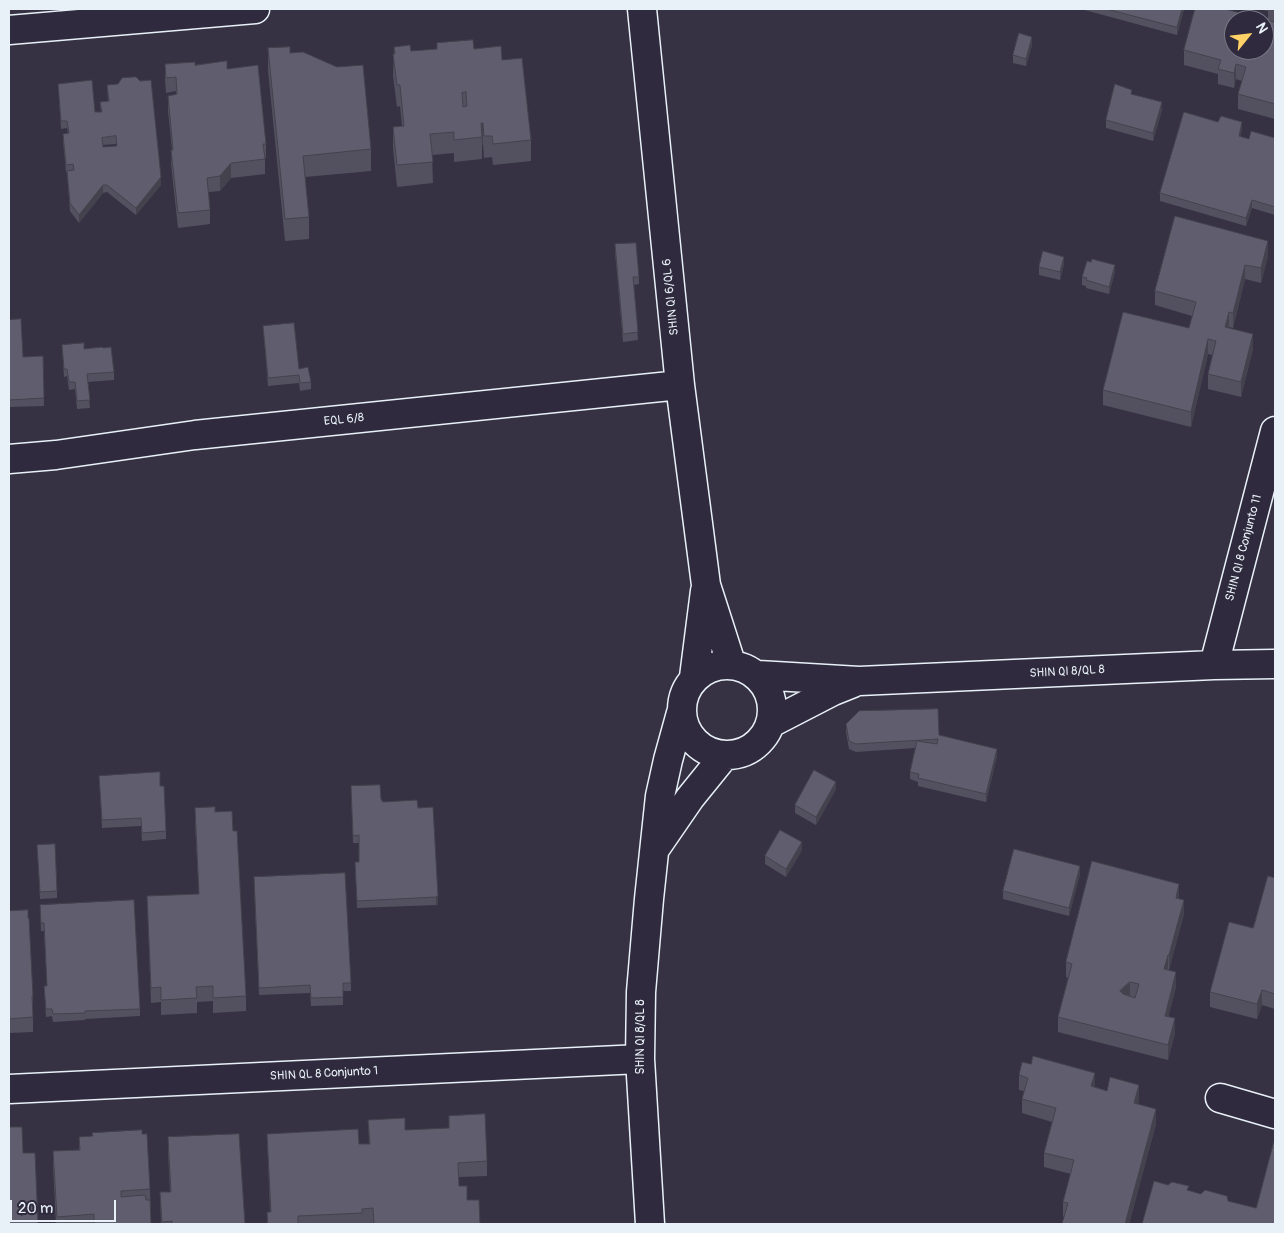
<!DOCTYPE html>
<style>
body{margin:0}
#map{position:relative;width:1284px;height:1233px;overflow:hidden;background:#363244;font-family:Pangolin,sans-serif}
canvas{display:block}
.frame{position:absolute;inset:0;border:10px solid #e8f1f8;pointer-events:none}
.north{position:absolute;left:1224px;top:10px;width:50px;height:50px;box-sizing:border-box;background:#2f2a3d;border:1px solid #797a88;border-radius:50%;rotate:61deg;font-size:14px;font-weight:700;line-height:20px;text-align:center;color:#e8f1f8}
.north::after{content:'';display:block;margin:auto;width:18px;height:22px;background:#ffd166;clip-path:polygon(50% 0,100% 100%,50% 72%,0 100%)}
.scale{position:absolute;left:10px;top:1200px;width:106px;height:22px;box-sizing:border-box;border:2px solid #e8f1f8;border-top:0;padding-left:6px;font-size:15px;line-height:18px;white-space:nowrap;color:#e8f1f8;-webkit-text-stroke:4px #2f2a3d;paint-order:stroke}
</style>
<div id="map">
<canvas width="1284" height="1233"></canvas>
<div class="frame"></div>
<div class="north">N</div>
<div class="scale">20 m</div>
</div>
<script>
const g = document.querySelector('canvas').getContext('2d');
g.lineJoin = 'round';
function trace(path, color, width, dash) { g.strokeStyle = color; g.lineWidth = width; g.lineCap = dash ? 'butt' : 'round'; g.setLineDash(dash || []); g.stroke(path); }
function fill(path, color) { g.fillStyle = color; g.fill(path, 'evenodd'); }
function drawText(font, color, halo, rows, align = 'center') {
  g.font = font + ' Pangolin,sans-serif'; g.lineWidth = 5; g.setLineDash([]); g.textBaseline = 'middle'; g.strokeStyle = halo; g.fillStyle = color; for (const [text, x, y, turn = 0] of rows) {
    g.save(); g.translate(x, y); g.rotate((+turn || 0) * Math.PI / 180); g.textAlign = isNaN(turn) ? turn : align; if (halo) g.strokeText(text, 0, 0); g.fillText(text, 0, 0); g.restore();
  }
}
const minor = new Path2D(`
 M642,9L680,385L706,585L731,663
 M9,30L255,9
 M9,459L56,455L195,435L680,385
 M682 710a45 45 0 1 1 90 0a45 45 0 1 1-90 0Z
 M1214,665L1275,431
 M758,675L859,681L1214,665L1275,664
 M694,677L705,591
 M771,723L833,691L853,683
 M657,846L690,798L724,756
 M9,1089L640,1059
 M1220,1098L1275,1114
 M650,1224L640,1059L641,992L649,899L660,796L668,760L681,713`);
trace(minor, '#e8f1f8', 31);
trace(minor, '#2f2a3d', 28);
fill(new Path2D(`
 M1081,9H1184L1177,35Z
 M1259,9H1275V119L1238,109V94L1242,81L1236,79L1234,88L1218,84V74L1184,65V50L1268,20V11Z
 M1032,45L1026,66L1013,63V55Z
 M394,47L411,51L474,49L502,60L531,140V161L493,165L492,157L484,158L483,144L482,145V159L454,162V153L432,155L433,183L397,187L393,148V127L402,126L400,106L397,107L393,76Z
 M268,48L290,53L371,149V171L305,177L309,217V239L285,241L268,70Z
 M165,64L195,65L227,69L266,144V158L265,159V174L231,178L220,191L209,192L210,210V224L178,228L171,164L172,150L168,111V96L176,95V91L166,93L165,79Z
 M58,84L95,112H101L100,102L108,101L107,85L161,185L136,215L107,192L103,193L79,223L70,211L67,172H66L63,141V134L68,133L67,128L61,129ZM116,144V146L103,147V145Z
 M1132,94L1162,110L1153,141L1106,128V120Z
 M1242,130L1240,136L1249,139L1275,138V215L1252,208L1246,226L1160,201V193Z
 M615,244L639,277V284L634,285L638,340L623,342L615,252Z
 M1268,256L1261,283L1245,279L1233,328L1229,327V328L1253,349L1241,397L1208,389V374L1212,355L1208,354L1191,427L1103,405V390L1189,328L1192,316L1155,305V291Z
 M1064,264L1060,280L1039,275V267Z
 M1115,272L1109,294L1086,288V286L1082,285V277Z
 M9,320L23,357L43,356L44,406L9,407Z
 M263,326L299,369L311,382V389L300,391L299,383L268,386Z
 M62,345L84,349L114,372V380L88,382L90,408L77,409L75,389L69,390L67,376L64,377Z
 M846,724L939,735L997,756L986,802L918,786V782L910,779V772L915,748L856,752L849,749L846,732Z
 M99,776L160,786L166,831V839L142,841L141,826L102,828Z
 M351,786L381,799L383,802L418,808L438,904L436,905L357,908L355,862H359V843H353Z
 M836,789L816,825L795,813V805Z
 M195,808L215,812L233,831L246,996V1011L213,1013V1001L197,1002V1013L161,1015V1002L151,1003L147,896L199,894L195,823Z
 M37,845L57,891V898L40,899Z
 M802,850L786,877L765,864V856Z
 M1080,874L1069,916L1003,899V891Z
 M1275,878V1009L1262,1005L1257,1019L1210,1007V992L1253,928Z
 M254,885L351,983V991H343V1005L311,1006L310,993L259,995Z
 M1179,899L1184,914L1169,970L1176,987L1168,1017L1175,1033L1168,1060L1058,1032V1017L1068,978L1066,977V962Z
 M40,905L140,1009V1016L85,1019V1020L53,1022L52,1016L46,1017L44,986H47L44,931H41Z
 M9,911L33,996V1032L9,1033Z
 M1019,1075L1095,1087L1139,1100L1138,1104L1156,1124L1129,1224H1062L1064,1217L1063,1216V1202L1071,1174L1044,1167V1153L1052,1122L1022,1113V1099L1024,1091L1019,1090Z
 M368,1120L405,1130L487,1161V1176L459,1177V1186L480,1224H373V1223L362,1224H267V1212H270L267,1134L359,1144H369Z
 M92,1133L150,1189L151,1224H56L53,1166V1151L79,1150V1137L92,1136Z
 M168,1137L245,1224H161L160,1192H170L168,1152Z`), '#53515f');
fill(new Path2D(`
 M1182,9H1184L1177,35V27Z
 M1032,37V45L1026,66V59Z
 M1236,64V79L1234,88V73Z
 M1162,102V110L1153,141V133Z
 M1242,122V130L1239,143V136Z
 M481,123H483V144L482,145Z
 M231,163V178L220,191V176Z
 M161,177V185L136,215V208Z
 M103,185V193L79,223V215Z
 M1252,200V208L1246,226V218Z
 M1268,241V256L1261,283V268Z
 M1064,257V264L1060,280V272Z
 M1115,265V272L1109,294V287Z
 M1245,265V279L1233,328V313Z
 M1229,312V327L1225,342V327Z
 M1253,334V349L1241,397V382Z
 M1208,339V354L1191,427V412Z
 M997,749V756L986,802V794Z
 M836,782V789L816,825V817Z
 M802,842V850L786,877V869Z
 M1080,866V874L1069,916V908Z
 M1179,884V899L1176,898Z
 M438,896V904L436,905V897Z
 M1184,900V914L1169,970V955Z
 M1168,955V969H1164Z
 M1176,972V987L1165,1031V1016Z
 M1130,982V997L1120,1006V991Z
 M1262,990V1005L1257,1019V1004Z
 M1175,1018V1033L1168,1060V1045Z
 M1095,1073V1087L1091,1086Z
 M1139,1085V1100L1134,1118V1103Z
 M1156,1109V1124L1129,1224H1125Z`), '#43424d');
const building = new Path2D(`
 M1107,9H1182L1177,27Z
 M1195,9H1225L1275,22V104L1238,94L1246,67L1236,64L1234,73L1218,69L1221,60L1184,50ZM1234,20H1264V50H1234Z
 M1019,33L1032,37L1026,59L1013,55Z
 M473,40L474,49L501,46L502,60L522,58L531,140L493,144L492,136H484L483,123H481L482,137L454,140V132L430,134L433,162L397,165L393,127L404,126L400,85H397L393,54H395L394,47L410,45L411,51L437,49V43ZM466,92L467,106L463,107L462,93Z
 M290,47V53L303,52L337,67L363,65L371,149L303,156L309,217L285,219L268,48Z
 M227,61V69L258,65L266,144H263L265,159L231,163L220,176L207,178L210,210L178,213L171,150H173L168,96L177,94L176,77L166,78L165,64L195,62V65Z
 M136,77L140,81L151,80L161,177L136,208L107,185H103L79,215L70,203L67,171L74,170L73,164L66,165L63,134L69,133L67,121H61L58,84L92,80L95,112H102L100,102L109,101L107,85L118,84L122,78ZM116,136L117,146L103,147L102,138Z
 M1115,84L1132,90L1131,94L1162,102L1153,133L1106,120Z
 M1184,112L1218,122L1221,116L1242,122L1239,136L1249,139L1251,131L1275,138V207L1252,200L1246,218L1160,193Z
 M1175,216L1268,241L1261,268L1245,265L1233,313L1229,312L1225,327L1253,334L1241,382L1208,374L1216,341L1208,339L1191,412L1103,390L1123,312L1189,328L1196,302L1155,291Z
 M636,243L639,277H633L638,332L623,334L615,244Z
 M1043,251L1064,257L1060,272L1039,267Z
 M1092,259L1115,265L1109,287L1086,280L1087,278L1082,277L1087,261L1091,262Z
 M21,319L23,357L43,356L44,398L9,400V320Z
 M294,323L299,369L308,367L311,382L300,383L299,375L268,378L263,326Z
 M84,343V349L102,347L103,348L111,347L114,372L87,374L90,400L77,401L75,382H69L67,369H64L62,345Z
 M938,709L939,735L997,749L986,794L918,778L919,774L910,772L917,741L937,744L938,739L856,744L849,741L846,724L859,711Z
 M814,770L836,782L816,817L795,805Z
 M160,772V786H164L166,831L142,833L141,818L102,820L99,776Z
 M380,785L381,799L383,802L417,800L418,808L433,807L438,896L436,897L357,901L355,862H359V835L353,836L351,786Z
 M215,807V812L232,811L233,831H237L246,996L213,998V986L196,987L197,998L161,1000V987L151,988L147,896L199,894L195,808Z
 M780,830L802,842L786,869L765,856Z
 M55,844L57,891L40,892L37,845Z
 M1014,849L1080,866L1069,908L1003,891Z
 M1092,861L1179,884L1176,898L1184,900L1169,955H1168L1164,969L1176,972L1165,1016L1175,1018L1168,1045L1058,1017L1072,964L1066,962ZM1130,982L1139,984L1135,998L1123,994L1120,991Z
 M345,873L351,983H343V997L311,998L310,985L259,988L254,877Z
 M1268,876L1275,878V994L1262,990L1257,1004L1210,992L1229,922L1253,928Z
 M134,900L140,1009L85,1011V1013L53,1014L52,1009H46L44,986H47L44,923H41L40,905Z
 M28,910V918H29L33,996H32L33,1017L9,1019V911Z
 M1033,1056L1095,1073L1091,1086L1107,1091L1110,1077L1139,1085L1134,1103L1156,1109L1125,1224H1062L1068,1203L1063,1202L1074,1160L1044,1153L1056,1108L1022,1099L1028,1078L1019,1075L1022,1062L1031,1064Z
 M485,1114L487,1161L458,1163L459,1186H467V1200H479L480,1224H374L373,1208L362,1209V1213L298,1216V1224H268L267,1212H271L267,1134L358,1129L359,1144H370L368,1120L405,1118V1130L449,1128V1116Z
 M9,1127H22L23,1153H35L38,1224H9Z
 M142,1130V1134H147L150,1189L121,1191V1197L145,1195L146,1200H150L151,1224H94V1214L57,1217L53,1151L80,1150L79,1137L93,1136L92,1133Z
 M239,1134L245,1224H172V1221L162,1222L160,1192H171L168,1137Z
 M1274,1142H1275V1224H1142L1154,1181L1168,1185L1172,1182L1189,1186L1187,1190L1201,1194L1205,1190L1227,1196L1228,1201L1256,1208Z`);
fill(building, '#605e6e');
trace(building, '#43424d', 1);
drawText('12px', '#e8f1f8', '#2f2a3d', [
 ["SHIN QI 6/QL 6",671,297,-96],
 ["EQL 6/8",344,420,-6],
 ["SHIN QI 8 Conjunto 11",1244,548,-75],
 ["SHIN QI 8/QL 8",1067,672,-3],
 ["SHIN QI 8/QL 8",641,1037,-90],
 ["SHIN QL 8 Conjunto 1",324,1074,-3]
]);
</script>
